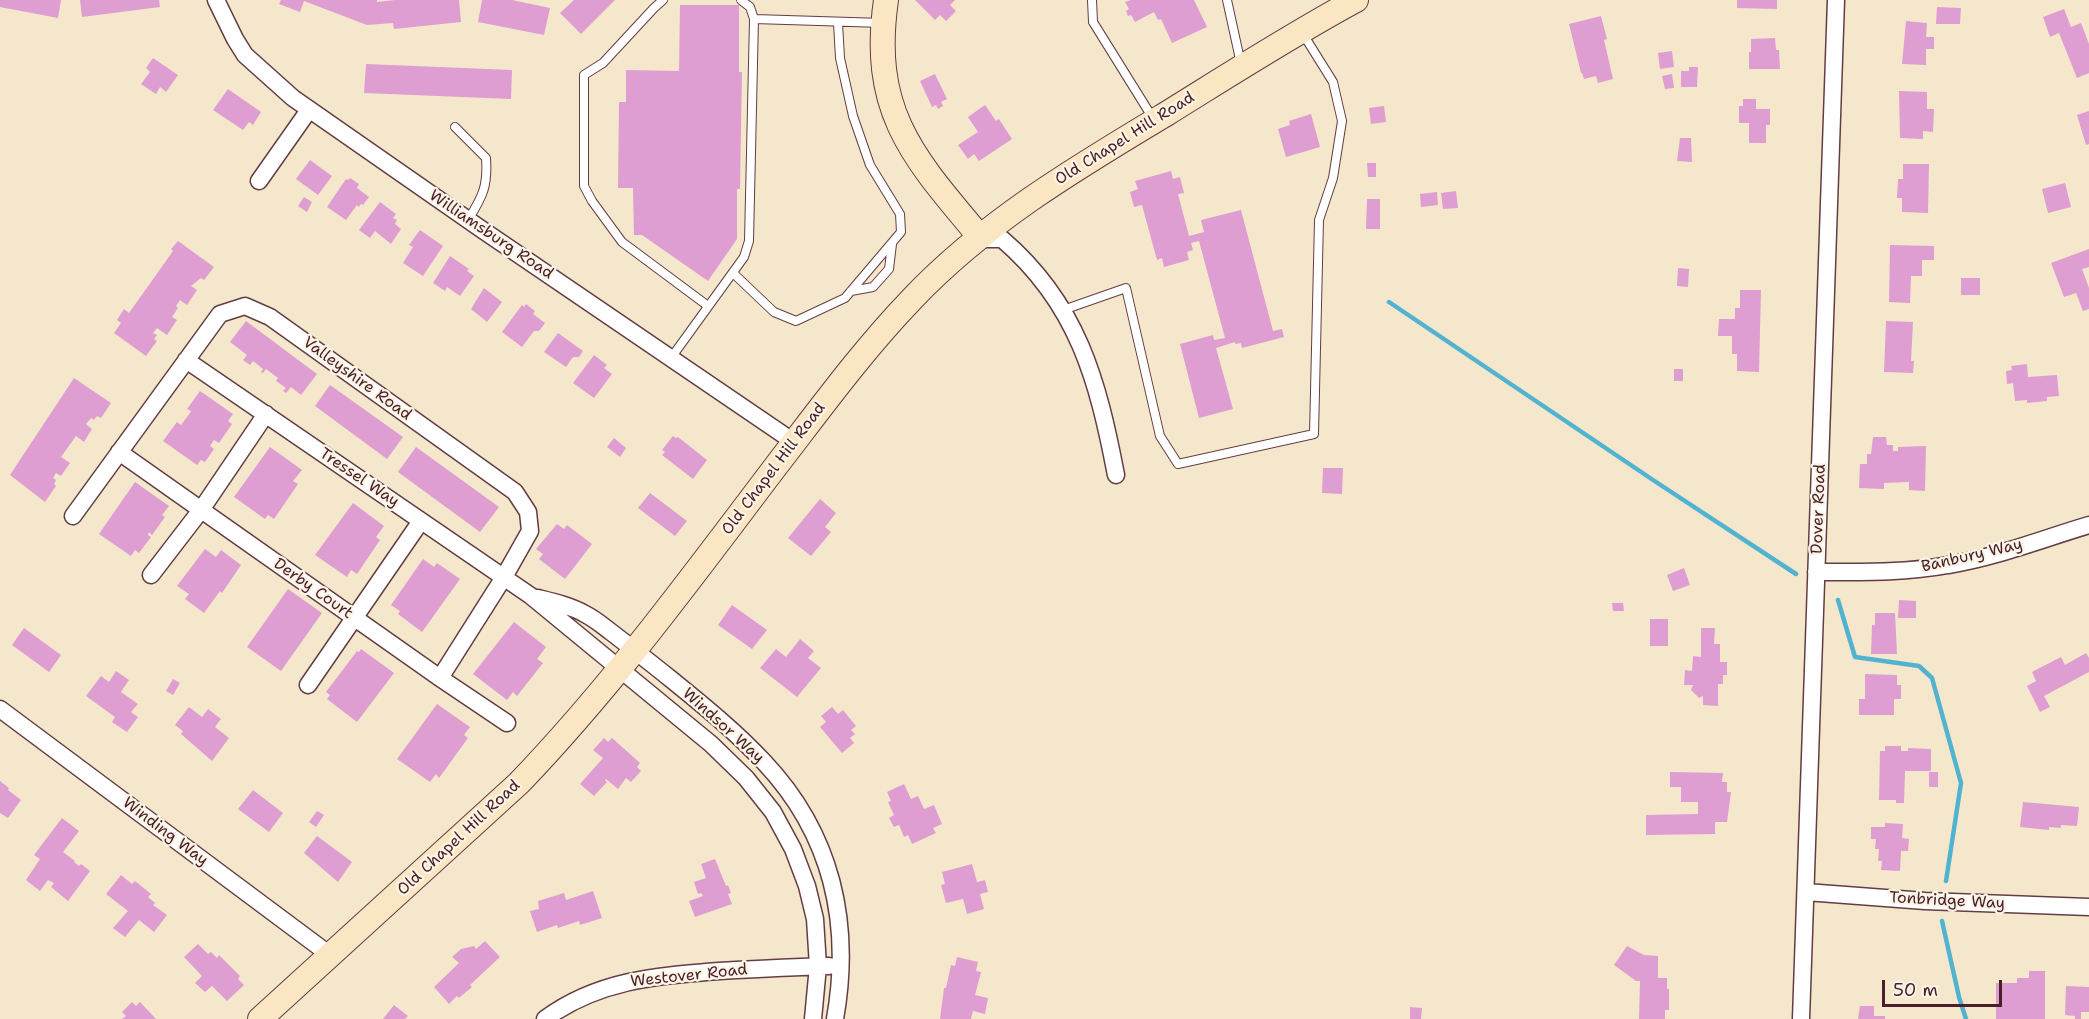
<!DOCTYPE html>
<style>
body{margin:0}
#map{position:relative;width:2089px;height:1019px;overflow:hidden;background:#f4e7cc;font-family:"Shantell Sans",sans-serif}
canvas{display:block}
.scale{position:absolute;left:1882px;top:980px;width:120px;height:27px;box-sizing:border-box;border:3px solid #4a1f2b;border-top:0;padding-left:8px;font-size:18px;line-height:21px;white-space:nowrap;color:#4a1f2b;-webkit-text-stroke:4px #fcf5e5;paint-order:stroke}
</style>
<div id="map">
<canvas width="2089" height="1019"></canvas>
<div class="scale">50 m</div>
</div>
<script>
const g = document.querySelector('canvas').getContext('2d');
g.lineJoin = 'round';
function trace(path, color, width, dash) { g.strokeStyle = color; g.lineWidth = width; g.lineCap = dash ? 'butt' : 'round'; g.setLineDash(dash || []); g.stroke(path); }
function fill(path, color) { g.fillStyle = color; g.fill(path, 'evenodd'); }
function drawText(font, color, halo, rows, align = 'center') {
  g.font = font + ' "Shantell Sans",sans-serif'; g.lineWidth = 4.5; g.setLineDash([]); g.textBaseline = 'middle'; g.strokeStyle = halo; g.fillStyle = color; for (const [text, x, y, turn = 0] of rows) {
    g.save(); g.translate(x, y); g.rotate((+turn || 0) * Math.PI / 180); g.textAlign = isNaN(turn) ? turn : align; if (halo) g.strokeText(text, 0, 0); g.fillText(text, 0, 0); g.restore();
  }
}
trace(new Path2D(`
 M1389,302L1653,480L1796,574
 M1838,600L1855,657L1919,666L1932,678L1961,783L1946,881
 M1942,921L1959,997L1966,1019`), '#52b3d1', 4.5);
fill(new Path2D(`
 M0,0H61L58,18L0,7Z
 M80,0H159L160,7L82,17Z
 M281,0H377V2L395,0H459L461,22L394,29L393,23L367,25L304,1L300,12L279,4Z
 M482,0H512L550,8L544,35L478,22Z
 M574,0H615L581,34L560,13Z
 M915,0H955L950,5L956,11L946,21L940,15L935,20Z
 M1131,0H1194L1207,27L1172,43L1161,19L1158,20L1154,12L1135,22L1131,15L1128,16L1126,11L1129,9L1125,2Z
 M1737,0H1777V9L1737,8Z
 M680,5H739V72H742L740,189H737V239L708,281L642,235H634L633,188H618L619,102H626V70L679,71Z
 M1937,7L1961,8L1960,24H1936Z
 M2064,9L2071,27L2081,23L2089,44V73L2077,78L2059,33L2050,37L2043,17Z
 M1601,16L1607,39L1604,40L1613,79L1598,83L1596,76L1584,79L1582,73H1581L1569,24Z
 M1906,21L1927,23L1926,37H1934V49H1926V65L1902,64Z
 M1775,38L1776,50H1779L1780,69H1749V52H1751V39Z
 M1672,51L1674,67L1660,69L1658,53Z
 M153,58L178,75L166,92L160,87L156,94L141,84L150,72L146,68Z
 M366,64L512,70L511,99L364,93Z
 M1689,67H1698L1697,87H1681V71H1689Z
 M935,74L947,99L941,102L943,106L938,109L936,105L932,107L920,81Z
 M1672,74L1674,88L1665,89L1662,76Z
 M228,89L261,112L253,125L249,122L243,130L213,110Z
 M1899,91L1927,92V109H1934L1933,132L1923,131V139L1900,138Z
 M1743,99H1756V109H1770V125H1766V143H1749V123H1739V106H1743Z
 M985,105L996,121L999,119L1012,139L979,161L974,154L968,159L958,145L978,132L968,117Z
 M1384,106L1386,122L1371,124L1369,108Z
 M2089,111V144L2086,145L2077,115Z
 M1311,114L1320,147L1286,157L1278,129L1290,125L1289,121Z
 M1680,138H1691L1692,162L1677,161Z
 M310,160L332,176L318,195L296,179Z
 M1367,163H1376V177H1368Z
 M1903,164H1929L1928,213L1902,212V198H1897L1898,179H1903Z
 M1171,171L1173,179L1180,177L1184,193L1178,194L1189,236L1204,232L1201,220L1241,210L1273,331L1282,329L1284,337L1242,348L1241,343L1235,344V342L1216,348L1233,409L1199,418L1180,344L1213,335L1214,340L1225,338L1199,241L1191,243L1193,250L1187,252L1189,260L1164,267L1162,258L1157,260L1142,205L1134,207L1130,192L1138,189L1135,181Z
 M350,178L359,184L357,188L369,197L363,205L361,204L359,207L357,205L346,220L327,207L346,179L348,180Z
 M2065,183L2071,207L2048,213L2042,189Z
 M1456,191L1458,208L1443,209L1441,193Z
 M1437,192L1438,205L1421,207L1420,194Z
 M304,197L312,202L307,212L298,206Z
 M1367,199H1380V229H1366Z
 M380,202L396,214L393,218L397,220L395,224L401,229L391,244L375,231L370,238L359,230Z
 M420,230L443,246L423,276L403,263L413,247L409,245Z
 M178,241L214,267L204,280L201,278L191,286L197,290L187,305L180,300L176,306L178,308L172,317L177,320L167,335L157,328L153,333L157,335L154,339L157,341L146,356L114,333L121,323L117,320L124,309L129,313L173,251L171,249Z
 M1890,245L1934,246V260H1922V276H1911L1910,303L1889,302Z
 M2089,249V267L2082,269L2089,288V309L2083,311L2076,293L2064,297L2051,263Z
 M450,256L469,269L467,271L474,276L460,296L447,287L445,291L433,283Z
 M1678,268L1689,269L1688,287L1677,286Z
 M1961,278H1980V295H1961Z
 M484,288L502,302L487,322L471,309Z
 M1740,290H1761L1759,372L1737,371V354H1732V336H1718L1719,319H1735V308H1740Z
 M526,304L535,311L533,314L545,323L539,331H534L522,347L502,332L522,305L524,307Z
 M246,321L317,374L301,395L291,387L286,393L283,391L286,388L276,381L278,378L266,369L263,373L261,372L263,369L253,361L250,365L243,360L247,355L230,342Z
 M1886,321L1913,322L1911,361H1914L1913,373L1884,372Z
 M558,333L583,351L579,357H573L566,367L544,352Z
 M594,355L607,365L604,368L612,374L594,398L573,383Z
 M2027,364L2028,377L2057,375L2059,396L2047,397V401L2027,403V400L2015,401L2013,383L2007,384L2006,371L2012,370L2011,366Z
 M1674,369H1683V381H1674Z
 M74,378L111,403L101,418L97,416L94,420L91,418L86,424L92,429L84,442L76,436L61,457L70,463L61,476L56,473L53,478L56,480L54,484L56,486L45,502L10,475Z
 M330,385L403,437L387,459L315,406Z
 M200,391L233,414L228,421L232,424L219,443L214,440L210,446L214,449L205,462L201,460L197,465L163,441L177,422L181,425L190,413L191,411L187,409Z
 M673,436L676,438L678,437L707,460L693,479L662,455L665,452L662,450Z
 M1873,437H1886L1887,445H1893V451H1898V447L1926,446L1925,491L1909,490V482L1884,483V489L1859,488L1860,464H1867V454H1871Z
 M614,438L626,448L620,457L607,447Z
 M270,447L302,470L293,481L298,484L274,519L268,515L265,519L234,497Z
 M416,447L499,507L480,532L398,472Z
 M1323,468H1343L1342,494L1322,493Z
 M135,482L169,506L162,515L165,517L152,535L149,532L148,535L151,537L139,553L135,550L131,556L99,534Z
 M650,493L687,521L675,536L638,508Z
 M820,499L836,513L825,527L831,532L811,556L788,538Z
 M353,503L384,526L376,537L380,540L357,574L351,570L347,577L315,555Z
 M557,524L564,529L567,525L592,544L565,579L539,559L543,554L536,549Z
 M205,549L216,557L221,550L241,565L222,593L220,591L204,613L185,599L189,594L177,586Z
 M423,559L434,567L437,563L460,579L422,632L398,614L400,611L391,605Z
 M1684,568L1690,585L1673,591L1667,575Z
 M288,589L322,613L281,671L247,647Z
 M1899,600L1916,601V618H1898Z
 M1612,603H1623L1624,611H1613Z
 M732,605L767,630L752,649L718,625Z
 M1875,613H1895L1897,654H1871L1872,625H1875Z
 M1650,619H1668V646H1650Z
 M514,622L546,647L537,659L543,663L517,696L513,692L507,700L473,674Z
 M24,628L61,655L49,672L12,645Z
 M1701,628H1715L1714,644H1720V662H1727V675H1723V684H1718V706L1703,705V696L1699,698L1691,690L1693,685H1684L1685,670L1692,671L1693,656L1701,657Z
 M800,639L814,651L808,658L821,668L797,697L760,668L776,649L786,657Z
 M361,649L394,673L357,722L327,699L330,695L326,692L357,651L359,652Z
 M2086,653L2089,658V672L2044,696L2050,707L2040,712L2027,686L2036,681L2032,672L2061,657L2065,665Z
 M116,671L129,680L121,692L138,704L131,712L138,717L127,732L112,722L115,717L86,696L101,676L109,682Z
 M1865,674L1897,675V685H1901V699H1894V715H1859V699H1865Z
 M173,679L180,683L173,695L166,691Z
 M437,704L470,727L464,735L468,738L439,778L436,774L430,782L397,759Z
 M189,707L202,717L208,709L221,719L215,727L229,738L212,761L181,734L183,731L175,725Z
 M832,707L838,714L843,710L856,726L851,730L855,734L850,738L854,743L842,753L820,727L826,722L821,716Z
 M604,738L608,742L612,738L640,763L637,767L641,771L631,782L626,778L618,789L606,779L605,780L607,782L594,796L580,784L603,758L593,750Z
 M1885,746H1901V751H1908V748L1931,749V771H1905L1904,803H1896V800H1879L1880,751H1885Z
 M1670,772L1723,773L1722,782H1727V792H1731L1727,822H1715V834L1646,835V815L1698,814V802H1681V787H1670Z
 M1929,772H1938V787H1929Z
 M0,781L9,788L8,790L21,800L8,818L0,813Z
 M904,784L911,799L918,796L924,809L934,805L942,824L933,828L936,833L912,844L908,835L904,837L899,825L894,827L889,818L894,815L888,802L891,801L887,792Z
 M253,790L283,813L269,832L238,809Z
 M2023,802L2079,807L2077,826L2061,825V828L2049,827V830L2020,827Z
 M317,811L324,815L316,827L309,822Z
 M62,818L79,831L63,852L75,861L74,862L79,866L81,864L90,871L68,901L51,887L54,883L48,880L40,891L26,880L40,859L34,855Z
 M1885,823L1903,824L1902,838L1909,839L1908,851H1901L1900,871L1881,870L1882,861H1878L1879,849H1875L1876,839H1871V827H1885Z
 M317,836L352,862L338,882L304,853Z
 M715,859L726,886L728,885L731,893L728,894L732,904L695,917L689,901L703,896L701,893L698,894L694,882L706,878L701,864Z
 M972,864L977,882L985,880L988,892L980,894L984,909L967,914L963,899L946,903L941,885L945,884L942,872Z
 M121,875L132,884L135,881L151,894L148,897L155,903L153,905L167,915L154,932L139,920L125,937L113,928L128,911L106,894Z
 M593,891L602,918L580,925L579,921L558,928L557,925L537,932L530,911L539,909L538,901L564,893L566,900Z
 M485,941L500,957L470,985L472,987L459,998L457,996L449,1004L434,987L459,963L452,957L461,949L474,946L476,949Z
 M198,944L208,954L211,952L217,958L219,955L240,976L238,979L244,985L227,1001L212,986L205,992L195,983L202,976L184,957Z
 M1627,946L1644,955L1658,956V978H1667V989H1669V1010H1665V1019H1639L1640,981H1636L1614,965Z
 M957,957L978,962L976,971L981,972L975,995L988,998L985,1014L973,1011L971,1019H940L944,988H946L951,965L955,966Z
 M2029,971H2045V1019H1996V983H2017V978H2029Z
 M2066,986L2089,987V1012H2081V1019H2075V1016L2065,1015Z
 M132,1002L136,1006L140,1002L156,1019H122L126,1016L122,1012Z
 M394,1005L408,1016L405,1019H383Z
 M1860,1006H1874V1016H1885V1019H1858Z
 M1410,1007L1422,1008L1421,1019H1410Z`), '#df9ed1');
const lane = new Path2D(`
 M663,0L654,8L603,63L584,75V186L592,201L622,242L708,306
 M1092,0L1093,22L1154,120
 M1227,0L1241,64
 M754,19L883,23
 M455,127L486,158C488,186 483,196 468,220
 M733,273L774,312L796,321L845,298L901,232L900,214L870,165L853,116L840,58L838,23
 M851,291L873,287L889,269L892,244
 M1063,310L1126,288L1160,436L1178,464L1314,434L1319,220L1333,178L1342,121L1333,82L1303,34
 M671,358L744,257L749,241L754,19L750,7L741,0`);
const street = new Path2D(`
 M216,0L235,39L245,55L293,98L484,231L794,442
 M259,181L309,110
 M980,237L982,239H1002C1078,304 1098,381 1116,475
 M186,360L531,596L711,744L746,778L773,812L793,849L807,886L815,919L818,966L813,1019
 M119,452L440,678L507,723
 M73,516L220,314L245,306L270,317L515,492L528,512L530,531L504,577L440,678
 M1816,572C1860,572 1905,573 1948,565C1997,557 2042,539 2089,525
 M151,575L201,510L266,414
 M538,598C554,602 571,606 585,614C595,619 603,626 611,632C632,648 652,664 672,680C704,706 736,732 764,762C832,834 852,923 835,1019
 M308,685L421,521
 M0,709L330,955
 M1806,892L1925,901L2089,907
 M545,1019C598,980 656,976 719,971C755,969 792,967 829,966
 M1801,1019L1836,0`);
const secondary = new Path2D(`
 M886,0C870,112 913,157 980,237
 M260,1019L519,783C614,684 694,574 776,466C820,409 862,351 912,299C985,222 1076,168 1166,114C1229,75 1291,35 1356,0`);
trace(lane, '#643d43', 10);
trace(street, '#643d43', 19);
trace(secondary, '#643d43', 26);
trace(lane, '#fff', 8);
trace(street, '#fff', 16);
trace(secondary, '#fbe6c4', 24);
drawText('16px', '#4a1f2b', '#fcf5e5', [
 ["Old Chapel Hill Road",1125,139,-32],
 ["Williamsburg Road",491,235,34],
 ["Valleyshire Road",357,379,36],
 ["Old Chapel Hill Road",774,469,-53],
 ["Tressel Way",359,478,34],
 ["Dover Road",1819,509,-88],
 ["Banbury Way",1972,556,-13],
 ["Derby Court",313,589,35],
 ["Windsor Way",723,726,42],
 ["Winding Way",165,832,37],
 ["Old Chapel Hill Road",459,838,-43],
 ["Tonbridge Way",1947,901,3],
 ["Westover Road",689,976,-6]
]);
</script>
